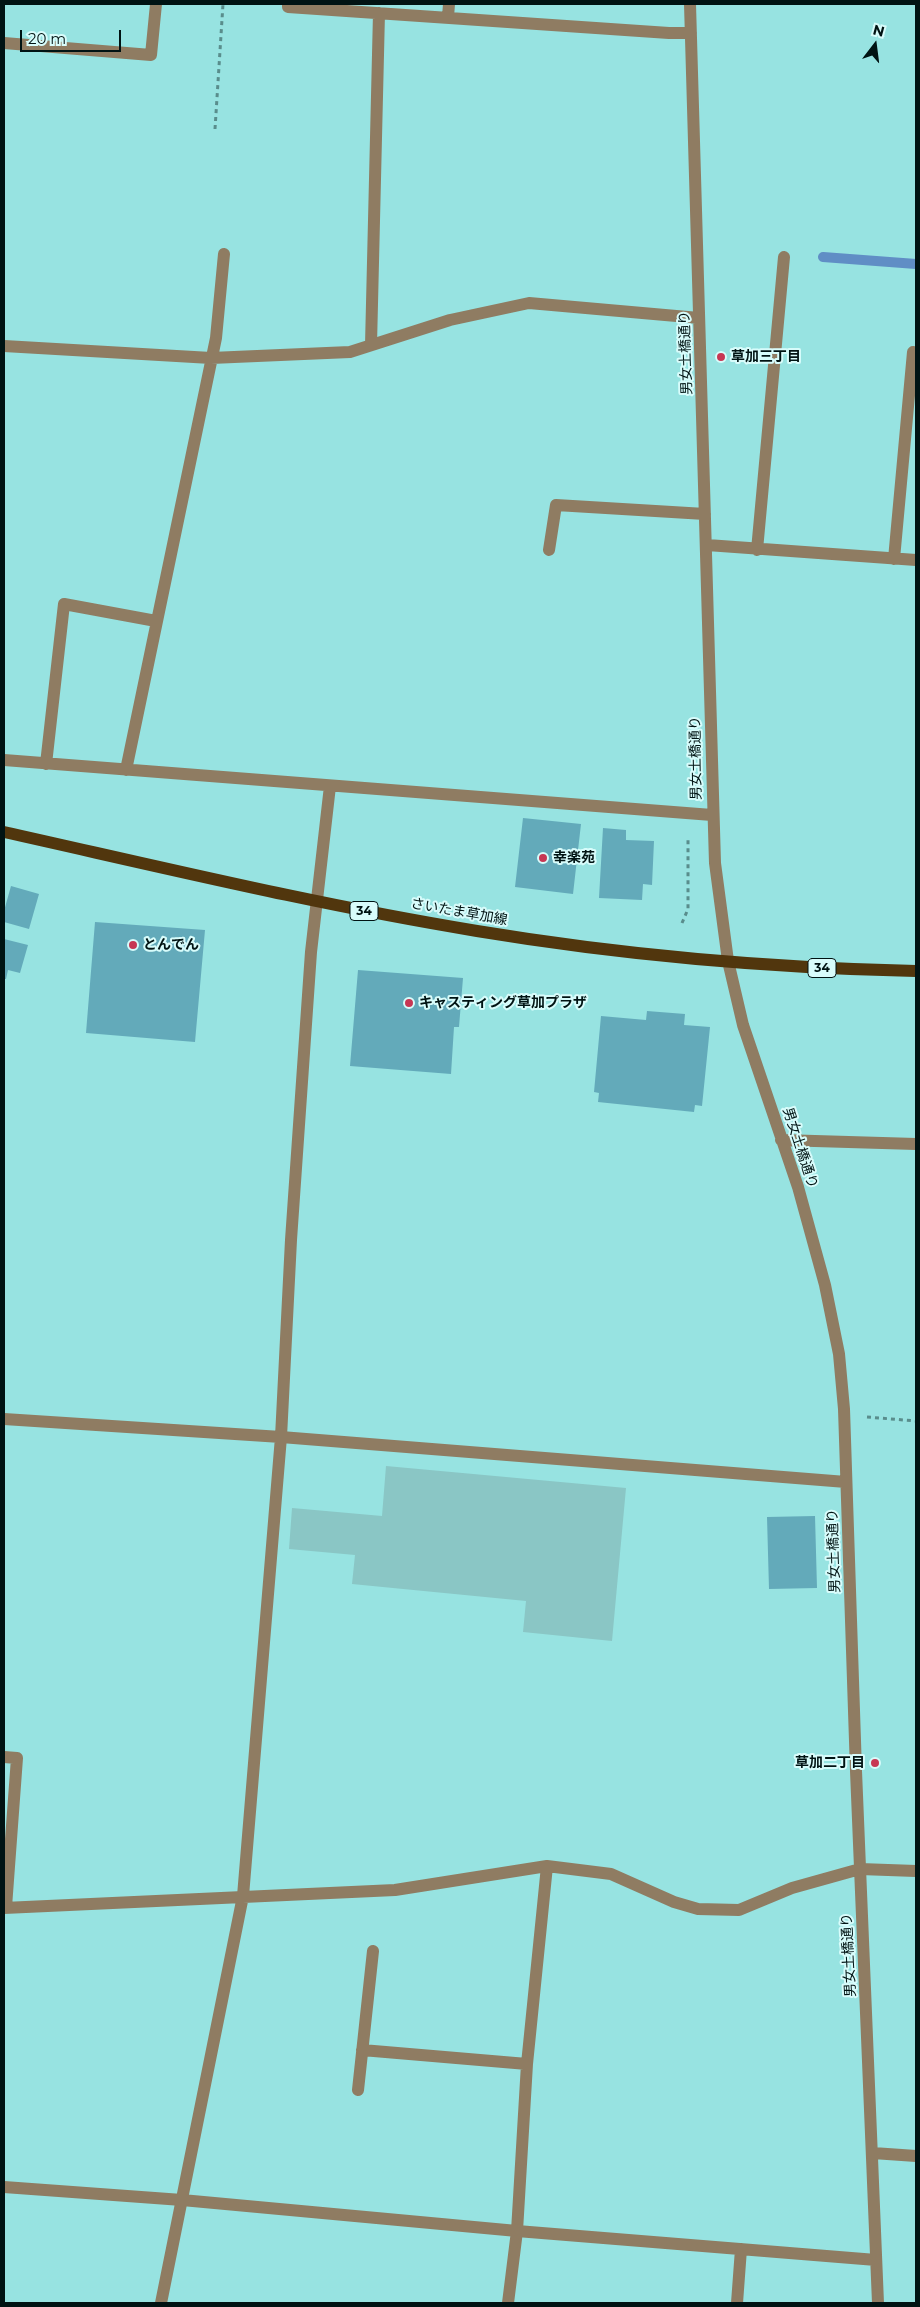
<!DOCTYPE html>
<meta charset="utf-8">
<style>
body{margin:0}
#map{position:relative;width:920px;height:2307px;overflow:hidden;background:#97e3e1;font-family:Montserrat,sans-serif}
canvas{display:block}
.frame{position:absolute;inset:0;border:5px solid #001313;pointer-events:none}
.north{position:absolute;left:850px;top:20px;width:50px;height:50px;-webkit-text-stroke:4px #d8fcfb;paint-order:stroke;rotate:15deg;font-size:14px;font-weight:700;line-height:20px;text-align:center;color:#001313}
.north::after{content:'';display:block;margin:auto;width:18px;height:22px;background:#001313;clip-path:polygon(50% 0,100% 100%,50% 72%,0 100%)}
.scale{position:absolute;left:20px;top:30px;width:101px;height:22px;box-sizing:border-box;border:2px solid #001313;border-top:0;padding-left:6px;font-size:15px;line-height:18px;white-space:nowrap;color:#001313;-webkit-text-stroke:4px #d8fcfb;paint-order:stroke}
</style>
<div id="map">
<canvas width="920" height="2307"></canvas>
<div class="frame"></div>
<div class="north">N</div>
<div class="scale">20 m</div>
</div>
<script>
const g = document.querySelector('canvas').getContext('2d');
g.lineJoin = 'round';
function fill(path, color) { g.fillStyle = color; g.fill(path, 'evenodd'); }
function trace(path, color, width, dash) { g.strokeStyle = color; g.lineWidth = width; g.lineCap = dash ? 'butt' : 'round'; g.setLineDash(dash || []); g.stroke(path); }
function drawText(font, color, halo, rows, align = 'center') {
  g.font = font + ' Montserrat,"Noto Sans JP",sans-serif'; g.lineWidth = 4; g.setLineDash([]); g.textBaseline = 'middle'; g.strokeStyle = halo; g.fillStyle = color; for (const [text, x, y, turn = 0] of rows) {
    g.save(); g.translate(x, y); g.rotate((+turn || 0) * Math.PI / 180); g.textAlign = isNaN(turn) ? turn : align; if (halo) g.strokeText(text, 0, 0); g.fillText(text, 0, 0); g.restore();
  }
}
fill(new Path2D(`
 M386,1466L626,1488L612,1641L523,1632L526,1601L352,1584L355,1555L289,1549L292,1508L382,1516Z`), '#8ac6c5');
trace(new Path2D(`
 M823,257L916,264`), '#608ec5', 10);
fill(new Path2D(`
 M523,818L581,824L573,894L515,887Z
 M603,828L626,830V840L654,841L652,885L643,884L642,900L599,898Z
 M11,886L39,894L29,929L4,922V911Z
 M95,922L205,930L195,1042L86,1033Z
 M4,939L28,945L20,973L8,970L6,979H4Z
 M358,970L463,978L459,1027H454L451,1074L350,1066Z
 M647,1011L685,1014L684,1025L710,1027L702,1106L695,1105L694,1112L598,1102L599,1093L594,1092L601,1016L646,1020Z
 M815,1516L817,1588L769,1589L767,1517Z`), '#63aaba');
trace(new Path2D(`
 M215,129L223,4
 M682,923L688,909V837
 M867,1417L916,1421`), '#598d8c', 3, [4, 4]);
trace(new Path2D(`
 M288,4V7L669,33H691
 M690,4L715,863L728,961L743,1025L798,1187L825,1285L839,1354L844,1409L856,1771L878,2303
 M448,17L449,4
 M4,43L151,55L156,4
 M371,345L379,13
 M4,346L211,358L350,352L450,320L529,303L699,318
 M707,545L916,560
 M549,550L556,505L705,514
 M757,550L784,257
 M894,559L913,352L916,353
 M4,760L712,815
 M46,764L64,604L156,621
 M126,770L216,338L224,254
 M781,1140L916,1144
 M4,1419L281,1437L846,1482
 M4,1757L17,1758L6,1907
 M4,1908L395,1890L547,1866L611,1874L674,1902L698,1909L739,1910L792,1888L860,1869L916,1871
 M362,2050L527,2064
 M358,2090L373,1951
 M873,2153L916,2156
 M4,2187L182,2200L517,2231L876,2260
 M161,2303L243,1896L281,1437L291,1240L311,952L330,786
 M508,2303L517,2231L527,2064L547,1866
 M737,2303L741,2249`), '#8f7c62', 12);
trace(new Path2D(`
 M4,832C161,867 318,905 477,931C622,955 769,968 916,971`), '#51360d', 12);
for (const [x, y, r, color] of [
 [721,357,5,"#c73754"],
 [543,858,5,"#c73754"],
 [133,945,5,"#c73754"],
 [409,1003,5,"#c73754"],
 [875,1763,5,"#c73754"]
]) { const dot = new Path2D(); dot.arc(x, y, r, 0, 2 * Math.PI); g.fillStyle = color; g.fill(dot); trace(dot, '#d8fcfb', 2); }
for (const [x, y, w] of [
 [364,911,28],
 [822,968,28]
]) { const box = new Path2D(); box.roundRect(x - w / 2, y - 9.5, w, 19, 4); g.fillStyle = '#d8fcfb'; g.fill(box); trace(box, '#001313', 1); }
drawText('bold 12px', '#001313', null, [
 ["34",364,911],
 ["34",822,968]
]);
drawText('14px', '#001313', '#d8fcfb', [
 ["男女土橋通り",686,353,-92],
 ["男女土橋通り",696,758,-91],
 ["さいたま草加線",459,912,10],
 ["男女土橋通り",800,1148,72],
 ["男女土橋通り",834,1551,-92],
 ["男女土橋通り",849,1955,-93]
]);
drawText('bold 14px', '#001313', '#d8fcfb', [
 ["草加三丁目",731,357],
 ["幸楽苑",553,858],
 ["とんでん",143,945],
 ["キャスティング草加プラザ",419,1003],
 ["草加二丁目",865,1763,"right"]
], 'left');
</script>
